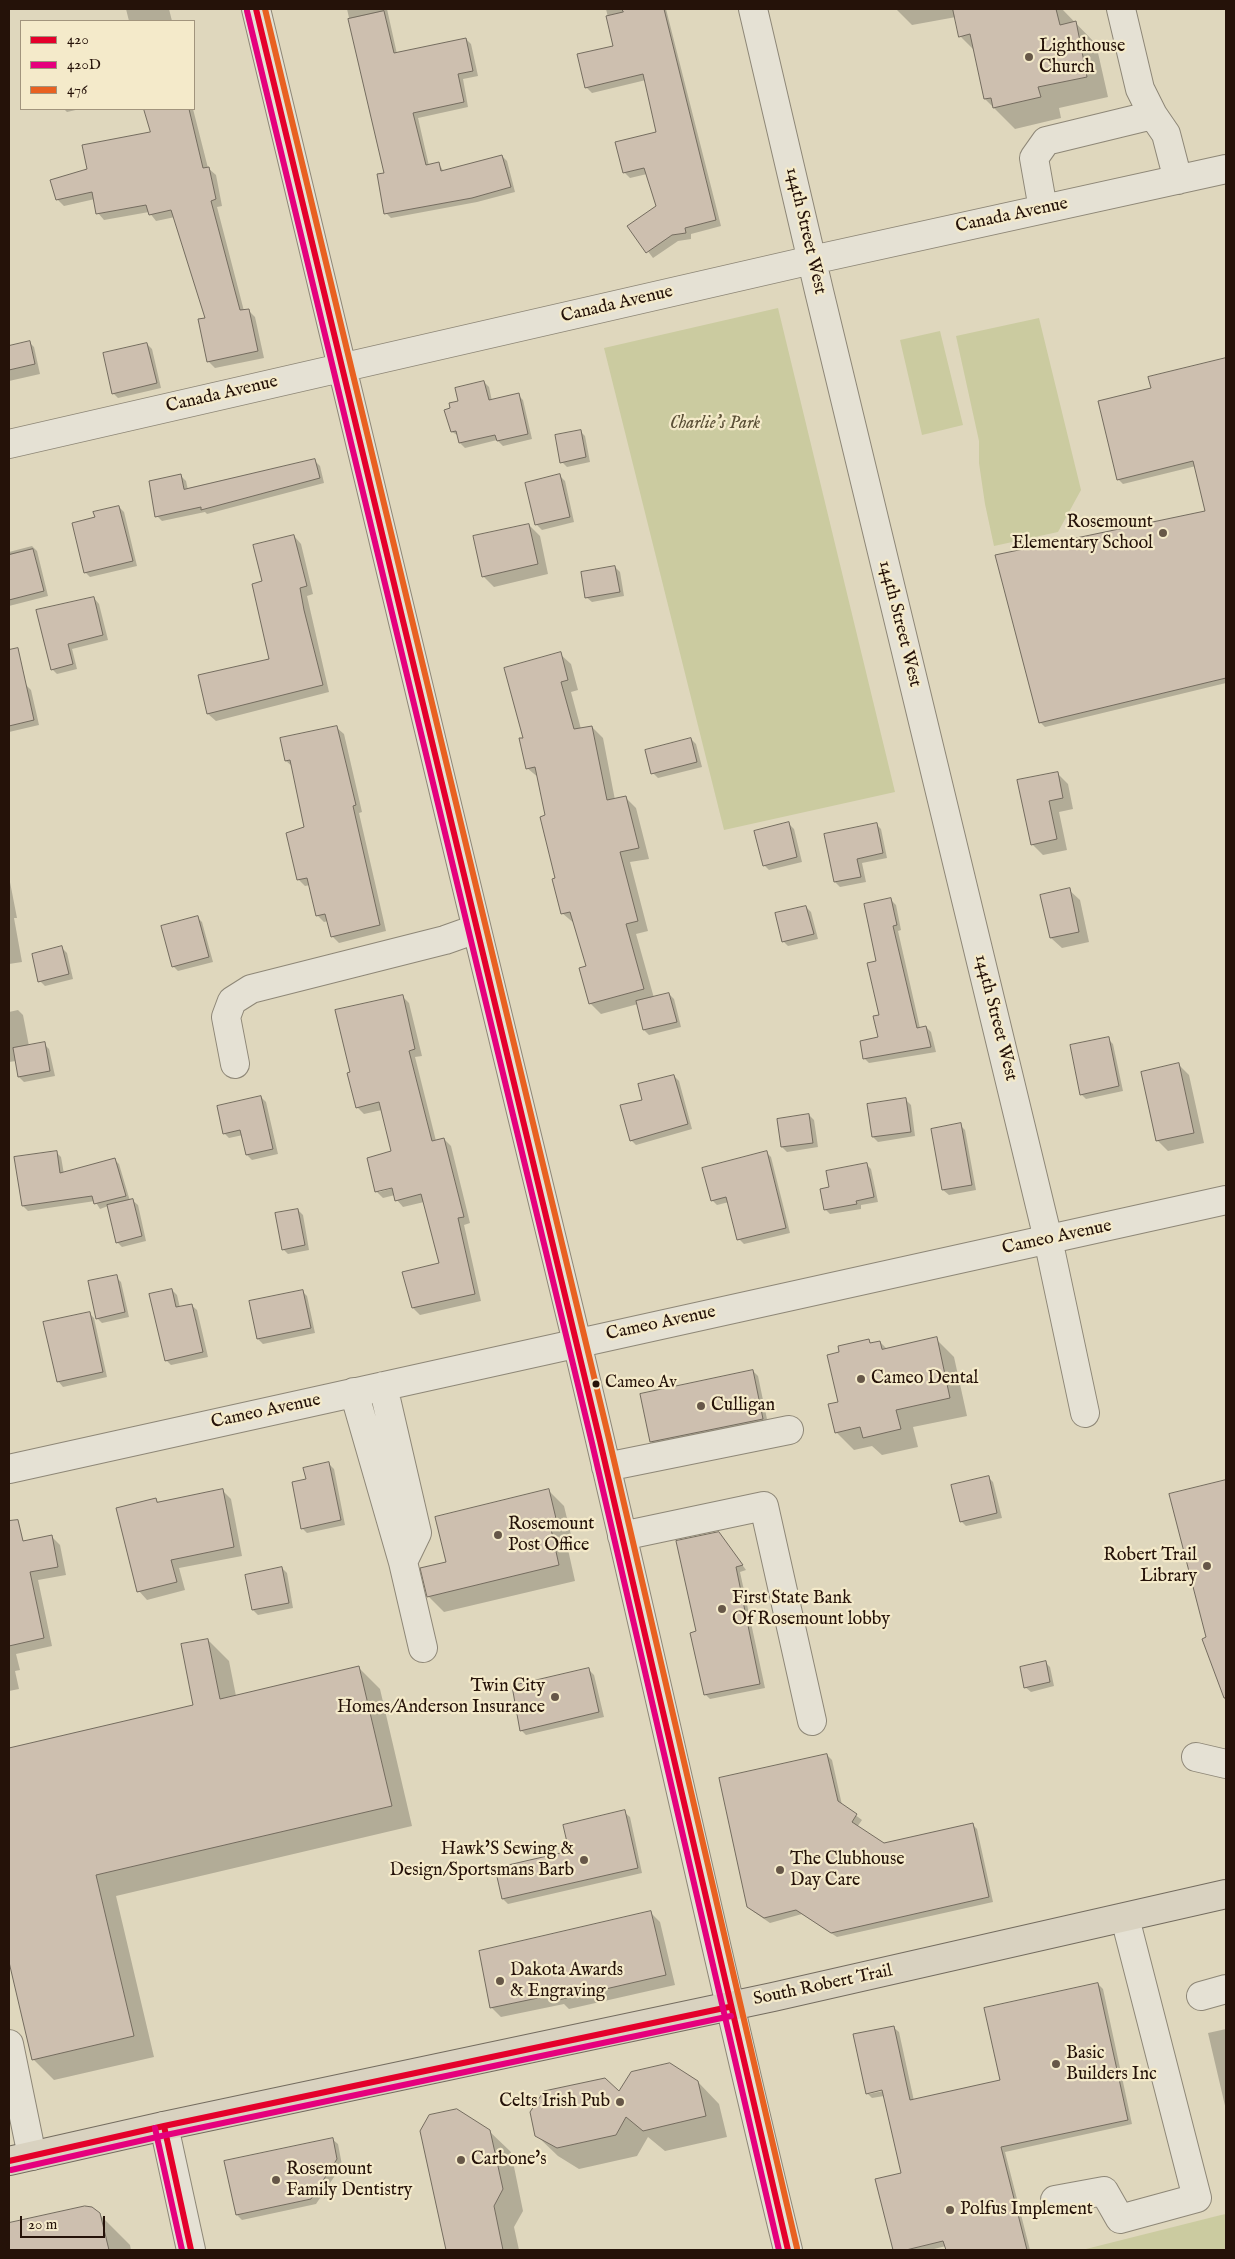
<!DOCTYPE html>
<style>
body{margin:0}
#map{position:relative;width:1235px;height:2259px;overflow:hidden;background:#dfd7bd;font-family:"IM FELL English",serif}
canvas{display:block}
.frame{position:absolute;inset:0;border:10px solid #251209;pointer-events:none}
.legend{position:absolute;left:20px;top:20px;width:175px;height:90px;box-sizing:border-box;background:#f4eaca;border:1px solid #a1947d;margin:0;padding:6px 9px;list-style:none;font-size:15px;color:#251209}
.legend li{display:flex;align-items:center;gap:10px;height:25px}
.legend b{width:25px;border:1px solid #a1947d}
.scale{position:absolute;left:20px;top:2216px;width:85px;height:22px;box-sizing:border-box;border:2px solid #251209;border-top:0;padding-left:6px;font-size:15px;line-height:18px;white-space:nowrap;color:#251209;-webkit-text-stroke:4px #f4eaca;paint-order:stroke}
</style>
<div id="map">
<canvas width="1235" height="2259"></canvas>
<div class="frame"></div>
<ul class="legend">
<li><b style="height:6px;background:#e4002b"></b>420</li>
<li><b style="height:6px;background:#e5007d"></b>420D</li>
<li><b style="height:6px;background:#e86121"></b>476</li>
</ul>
<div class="scale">20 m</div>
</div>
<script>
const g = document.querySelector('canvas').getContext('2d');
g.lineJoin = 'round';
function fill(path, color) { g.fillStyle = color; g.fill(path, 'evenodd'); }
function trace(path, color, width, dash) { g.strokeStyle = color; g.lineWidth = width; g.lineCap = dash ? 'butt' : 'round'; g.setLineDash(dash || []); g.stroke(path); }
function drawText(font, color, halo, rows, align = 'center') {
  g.font = font + ' "IM FELL English",serif'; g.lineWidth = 4.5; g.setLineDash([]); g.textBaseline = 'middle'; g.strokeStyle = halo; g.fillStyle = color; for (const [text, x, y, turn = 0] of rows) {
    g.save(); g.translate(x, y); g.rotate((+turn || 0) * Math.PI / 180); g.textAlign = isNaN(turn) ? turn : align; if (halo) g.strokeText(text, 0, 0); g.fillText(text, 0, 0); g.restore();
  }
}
fill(new Path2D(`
 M778,308L895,792L724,830L604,348Z
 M1039,318L1081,490L1058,532L994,546L985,504L979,463V441L956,336Z
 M940,331L963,425L922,435L900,340Z
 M1226,2214V2250H1082L1221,2215Z`), '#cbcba0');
fill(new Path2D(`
 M126,9H169L172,21H129Z
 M347,9H387L397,54L466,39L471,44L478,76L463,79L468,107L418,118L429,166L439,164L444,172L502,156L507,161L515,192L477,202L391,218L386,213L385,174Z
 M606,9H666L721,226L691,234V239L678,241L653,258L629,226L657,206L647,174L630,178L624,172L658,133L646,80L592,93L586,87L615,47Z
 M896,9H1062L1096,44L1108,97L1059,108L1061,118L1015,129L985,99L975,51L961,37L956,17L912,25Z
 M64,109H80L67,112Z
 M145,109H193L208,168L216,175L222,206L217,207L244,311L248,310L255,317L264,358L215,368L208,361L206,319L175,217L156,221L149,212L104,220L98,213L95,199L64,206L57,199L89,170L152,133Z
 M29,342L34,347L40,374L9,381V347Z
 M147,344L152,349L161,388L118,398L113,393Z
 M1226,359V683L1045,727L1040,722L1206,512L1196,466L1123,484L1118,479L1152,389L1149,377Z
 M484,382L489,387L492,401L518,395L523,400L532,439L503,446L497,440L465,448L460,443L459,436L452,432L460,402Z
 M580,431L585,436L590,462L567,467L562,462Z
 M315,461L320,466L324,483L207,514L205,512L162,521L157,516L181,476L186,481L188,490Z
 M560,476L565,481L574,522L542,530L537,525L527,484Z
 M119,507L124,512L137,566L90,577L85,572L96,518Z
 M529,525L540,536L548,574L494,587L483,576Z
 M294,536L301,544L313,594L307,596L329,692L216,721L208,714L200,676L271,660L264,582Z
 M32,546L37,551L48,596L9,606V552Z
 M615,567L620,572L624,596L592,602L586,597Z
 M94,598L99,604L108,640L72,649L77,669L57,674L52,669Z
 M560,654L571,664L578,690L571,692L581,729L592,727L603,738L615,800L625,797L636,808L649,859L630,862L648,931L636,934L654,998L669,994L674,999L681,1027L649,1035L644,1030L638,1004L601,1014L590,1003L587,967L575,924L562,913L539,778L527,768L525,739Z
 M26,685L31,690L39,725L9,732V689Z
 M337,728L344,734L362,812L359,813L386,931L339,943L332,936L328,921L324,922L317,915L310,885L305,886L298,879L306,828L293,767L286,761Z
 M691,739L696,744L702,767L658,778L653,773Z
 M1057,773L1068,784L1073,809L1059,812L1067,850L1043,855L1032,844Z
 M789,824L794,829L802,862L769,870L764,865Z
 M876,824L881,829L887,858L862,863L866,882L840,887L835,882Z
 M9,877L17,918H14L22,962L9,964Z
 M1069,890L1080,900L1089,942L1062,948L1051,938Z
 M891,900L896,905L901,930L898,931L920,1028L926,1027L931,1032L936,1052L869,1063L864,1058L879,1038L881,1016L877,962Z
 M806,907L811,912L818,939L788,946L783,941Z
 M197,917L202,922L213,962L178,971L173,966Z
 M62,948L67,953L73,979L45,986L40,981Z
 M402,996L409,1003L422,1056L415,1057L436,1141L444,1139L451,1146L470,1223L464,1225L481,1301L420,1315L413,1308L441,1264L424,1202L403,1207L397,1200L395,1195L383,1198L376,1191L393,1152L382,1110L364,1114L357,1107L352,1073ZM398,1185V1187L379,1192V1190Z
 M18,1010L23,1015L29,1046L44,1044L49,1049L55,1076L24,1082L19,1077L16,1061L9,1062V1012Z
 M1108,1039L1113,1044L1123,1091L1086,1099L1081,1094Z
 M1179,1065L1189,1075L1204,1143L1168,1151L1158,1141Z
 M674,1076L679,1081L692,1129L636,1145L631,1140L644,1100Z
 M261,1097L266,1102L278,1154L252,1160L247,1155L243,1135L229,1138L224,1133Z
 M906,1100L911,1105L915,1136L878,1142L873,1137Z
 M809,1115L814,1120L818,1147L787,1152L782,1147Z
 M960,1125L965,1130L976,1190L949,1195L943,1190Z
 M56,1152L61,1157L64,1174L114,1159L119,1164L130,1201L132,1200L138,1205L146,1241L122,1247L117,1242L108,1206L100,1209L95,1201L28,1211L23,1206Z
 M766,1152L771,1157L790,1233L744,1244L739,1239L729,1202L717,1205L712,1200Z
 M866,1164L871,1169L878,1202L861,1205V1209L830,1214L825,1209L831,1188Z
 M298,1210L303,1215L309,1250L288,1254L283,1249Z
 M116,1277L121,1282L129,1317L102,1323L97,1318Z
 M172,1290L177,1295L180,1308L191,1305L197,1310L208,1357L171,1365L166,1360Z
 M302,1291L307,1296L315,1333L263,1344L258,1339Z
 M89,1313L94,1318L107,1377L63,1387L58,1381Z
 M936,1339L954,1357L967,1416L913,1427L918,1447L882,1455L872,1446L854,1450L836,1432L840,1403L841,1353L868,1340L872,1344L880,1342L887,1349Z
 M753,1371L758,1376L768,1424L656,1447L651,1442Z
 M329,1464L334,1469L345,1525L307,1533L302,1528L308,1480Z
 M988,1477L993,1482L1002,1518L966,1526L961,1521Z
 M1226,1482V1705L1219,1670L1208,1638Z
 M222,1490L231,1499L242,1556L179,1568L185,1590L147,1600L139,1591L155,1499L159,1503Z
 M548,1490L564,1506L573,1543L567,1545L575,1581L444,1612L428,1596L447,1562Z
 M52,1537L60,1545L66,1575L38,1580L52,1646L16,1654L20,1670L15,1671L19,1689L9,1691V1546Z
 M723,1538L746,1570L740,1572L765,1688L710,1699L705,1694L697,1632Z
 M282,1568L287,1573L293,1608L258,1615L253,1610Z
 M208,1640L229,1661L236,1696L359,1668L380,1689L412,1826L116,1896L154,2057L54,2080L33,2059L9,1957V1749L195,1706Z
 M1045,1662L1050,1667L1054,1686L1031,1692L1025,1687Z
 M589,1670L594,1675L604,1717L526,1735L521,1730L516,1709Z
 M827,1755L832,1760L842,1805L862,1820L857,1827L884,1844L972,1824L977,1829L993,1902L837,1937L802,1914L770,1923L754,1912L749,1907Z
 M624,1812L630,1817L642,1873L508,1904L503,1899L570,1852Z
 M651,1913L660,1922L675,1985L569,2009L564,2004L501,2017L491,2007Z
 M1098,1984L1103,1989L1132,2124L1005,2152L1030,2250H947L946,2246L930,2250H894L876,2180L902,2174L884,2096L872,2098L867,2093L893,2027L899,2032L914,2101L1001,2081ZM888,2088V2090L869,2094V2092Z
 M1226,2029V2110L1208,2033Z
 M698,2082L719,2104L727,2137L665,2151L648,2137L637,2156L579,2169L558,2156L536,2135L620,2093Z
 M489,2131L511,2152L523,2211L514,2227L519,2250H447L421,2132Z
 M332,2139L338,2144L342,2165L316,2204L242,2220L237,2215Z
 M85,2208L99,2214L130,2245L131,2250H9V2224Z`), '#0003');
const building = new Path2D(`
 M622,9H664L716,220L685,228L686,233L672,235L646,253L627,226L656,206L644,168L623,173L615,142L656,132L643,74L585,88L577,54L613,46L606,16L623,12Z
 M953,9H1056L1060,25L1076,21L1087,77L1038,87L1041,97L993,108L991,98L984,99L970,34L959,37Z
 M384,11L394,53L466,38L473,71L458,74L464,102L413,113L426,165L439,162L441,171L502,155L511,187L472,198L384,214L377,174L384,173L348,19Z
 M144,109H189L203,168L209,167L216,199L211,201L240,310L249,309L258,351L207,362L198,319L205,318L171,210L149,215L146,205L96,214L92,192L56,200L50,180L87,169L82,145L150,132Z
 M30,341L35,364L9,370V346Z
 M147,343L157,383L112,394L103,353Z
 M1226,358V678L1039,723L995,555L1205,511L1193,461L1117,480L1098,401L1151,388L1148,377Z
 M484,381L489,400L519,393L528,434L497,441L495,435L459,443L456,431L451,432L444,410L450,408L449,403L458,401L455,388Z
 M581,430L586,457L560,463L555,435Z
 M315,459L320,478L201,510V507L155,517L149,481L181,474L184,489Z
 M560,474L570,517L535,525L525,483Z
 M119,506L133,561L84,573L72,523L95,517L93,512Z
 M529,524L538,564L482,577L473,536Z
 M294,535L307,586L300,588L304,610L323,685L207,714L198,675L269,659L252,584L262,581L253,545Z
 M33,549L44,591L9,600V555Z
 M615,566L620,592L585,598L581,572Z
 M94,597L103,635L68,644L73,664L51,670L36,610Z
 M18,648L34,720L9,726V650Z
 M561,652L568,680L561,682L574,729L592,726L607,800L626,796L639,848L620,852L638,921L626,924L644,989L589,1004L579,968L586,966L570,912L561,914L552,879L555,878L540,817L545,815L535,767L526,769L519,738H523L504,668Z
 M337,726L356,805L353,806L380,925L331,937L325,914L316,916L307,878L297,880L286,833L304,827L290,760L285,761L280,738Z
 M691,738L697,762L651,774L645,750Z
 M1058,772L1063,798L1049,801L1057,839L1031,845L1017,780Z
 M789,822L797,857L763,866L754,831Z
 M877,823L883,853L857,859L861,877L834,882L824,834Z
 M1070,888L1079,932L1050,938L1040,895Z
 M891,898L897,925L893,926L917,1028L926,1026L931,1047L863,1059L860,1041L878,1037L873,1016L879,1015L867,963L876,961L864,904Z
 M806,906L814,934L782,942L775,913Z
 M198,916L209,957L172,967L161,926Z
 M62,946L69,974L38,982L32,954Z
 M669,993L677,1022L643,1030L636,1001Z
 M403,995L415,1049L409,1051L432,1141L444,1138L464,1217L458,1218L475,1294L412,1308L402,1272L439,1263L421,1194L395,1201L392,1188L375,1192L367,1158L391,1151L379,1102L356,1108L347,1073L350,1072L335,1010Z
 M1109,1037L1119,1086L1080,1095L1070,1045Z
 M45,1042L50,1071L18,1077L13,1048Z
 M1179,1063L1194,1133L1156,1141L1141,1072Z
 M674,1075L688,1124L630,1141L620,1105L642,1100L638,1084Z
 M261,1096L273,1149L246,1155L240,1130L223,1134L217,1106Z
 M906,1098L911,1132L872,1137L867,1104Z
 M809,1114L813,1143L781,1147L777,1119Z
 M961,1123L972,1185L942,1190L931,1129Z
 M57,1151L60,1173L115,1158L126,1196L94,1204L92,1196L22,1206L14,1157Z
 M767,1151L786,1228L737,1240L726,1197L711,1201L702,1168Z
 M867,1163L874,1197L856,1201L857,1204L824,1210L820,1189L829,1187L826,1171Z
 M133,1199L142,1236L116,1243L107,1205Z
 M298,1209L305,1245L282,1250L275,1213Z
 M117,1275L125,1312L96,1319L88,1281Z
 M172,1289L176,1307L192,1304L203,1352L165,1361L149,1294Z
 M303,1290L311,1328L257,1339L249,1301Z
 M90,1312L103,1372L57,1382L43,1322Z
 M937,1337L950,1398L896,1410L901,1429L863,1438L860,1427L835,1433L828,1404L838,1402L827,1355L839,1352L838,1346L869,1339L870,1343L880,1341L882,1349Z
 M753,1370L763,1419L650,1442L640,1394Z
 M329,1462L341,1520L301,1529L292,1482L306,1479L303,1468Z
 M989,1476L997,1513L960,1522L951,1485Z
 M1226,1480V1698H1224L1202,1639L1206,1637L1169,1494Z
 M223,1489L234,1547L171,1560L177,1582L137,1592L116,1508L156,1498L157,1502Z
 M549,1489L558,1527L551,1529L559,1565L427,1597L420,1568L446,1562L435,1517Z
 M18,1520L23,1541L52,1535L58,1567L30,1572L44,1638L9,1646V1521Z
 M719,1532L743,1565L736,1567L760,1684L704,1695L690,1633L696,1631L676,1541Z
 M282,1567L289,1603L252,1610L245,1575Z
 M208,1639L220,1699L359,1666L392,1806L96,1875L134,2036L32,2060L9,1962V1748L193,1705L181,1644Z
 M1046,1661L1050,1682L1024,1688L1020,1667Z
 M589,1668L599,1712L520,1731L512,1686Z
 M827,1754L838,1801L857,1814L852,1822L884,1843L973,1823L989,1897L831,1933L796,1910L764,1918L747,1907L719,1778Z
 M625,1810L638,1868L502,1899L495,1868L569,1851L563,1825Z
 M651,1911L666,1975L558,2000L557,1994L490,2008L479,1951Z
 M1098,1983L1128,2120L1001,2147L1027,2250H946L943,2241L906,2250H893L875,2179L901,2173L882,2090L866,2094L853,2034L894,2026L910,2100L1000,2080L984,2008Z
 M670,2063L698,2081L706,2116L643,2131L626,2117L616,2135L557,2148L535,2136L530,2112L544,2091L605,2078L619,2091L631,2072Z
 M457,2109L490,2130L503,2189L494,2206L503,2250H446L420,2131L429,2115Z
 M333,2138L337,2159L311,2199L236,2215L224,2161Z
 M85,2206L92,2207L100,2213L109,2250H9V2223Z`);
fill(building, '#cdbfaf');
trace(building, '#746c5f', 1);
const minor = new Path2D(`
 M256,9C359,448 467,887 573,1326C647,1633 713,1943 788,2250
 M753,9L819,291L1048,1239L1085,1413
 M1121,9L1140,89L1153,115
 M1043,209L1034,158L1046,141L1153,115L1166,134L1178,180
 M9,444L812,260L1226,169
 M235,1064L226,1017L232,1001L251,989L445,940L476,929
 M383,1386L417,1533L403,1562
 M354,1392L403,1562L423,1648
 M606,1467L789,1430
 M9,1469L1226,1200
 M622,1536L764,1506L812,1721
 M1196,1757L1226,1764
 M1201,1996L1226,1989
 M9,2044L32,2156
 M164,2126L191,2250
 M1055,2200L1104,2191L1120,2219L1197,2198L1125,1918`);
const major = new Path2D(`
 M9,2161L164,2126L773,1997L1226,1894`);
trace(minor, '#8e8777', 30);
trace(major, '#746c5f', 30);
trace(minor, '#e5e1d4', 28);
trace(major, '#d9d2c0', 28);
trace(new Path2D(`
 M256,9L600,1441L788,2250
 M164,2126L191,2250
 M9,2161L164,2126L729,2007`), '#e4002b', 6);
trace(new Path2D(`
 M247,11L592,1443L779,2250
 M155,2128L182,2250
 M11,2170L166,2135L731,2016`), '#e5007d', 6);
trace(new Path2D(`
 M265,9L609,1439L797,2248`), '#e86121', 6);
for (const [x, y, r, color] of [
 [1029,57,5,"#665748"],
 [1163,533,5,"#665748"],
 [861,1379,5,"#665748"],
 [596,1384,4.5,"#251209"],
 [701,1406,5,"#665748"],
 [498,1535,5,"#665748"],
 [1207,1566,5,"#665748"],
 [722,1609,5,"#665748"],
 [555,1697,5,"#665748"],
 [584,1860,5,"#665748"],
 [780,1870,5,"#665748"],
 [500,1981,5,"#665748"],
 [1056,2064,5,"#665748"],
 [620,2102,5,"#665748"],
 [461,2160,5,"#665748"],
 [276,2180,5,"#665748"],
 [950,2210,5,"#665748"]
]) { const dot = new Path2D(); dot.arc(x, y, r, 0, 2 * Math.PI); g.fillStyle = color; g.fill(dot); trace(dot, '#f4eaca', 2); }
drawText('17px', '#251209', '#f4eaca', [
 ["Cameo Av",605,1384]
], 'left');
drawText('18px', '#251209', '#f4eaca', [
 ["Lighthouse",1039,47],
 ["Church",1039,68],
 ["Rosemount",1153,523,"right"],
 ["Elementary School",1153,544,"right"],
 ["Cameo Dental",871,1379],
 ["Culligan",711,1406],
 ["Rosemount",508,1525],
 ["Post Office",508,1546],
 ["Robert Trail",1197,1556,"right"],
 ["Library",1197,1577,"right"],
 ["First State Bank",732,1599],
 ["Of Rosemount lobby",732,1620],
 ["Twin City",545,1687,"right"],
 ["Homes/Anderson Insurance",545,1708,"right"],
 ["Hawk'S Sewing &",574,1850,"right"],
 ["Design/Sportsmans Barb",574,1871,"right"],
 ["The Clubhouse",790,1860],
 ["Day Care",790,1881],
 ["Dakota Awards",510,1971],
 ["& Engraving",510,1992],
 ["Basic",1066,2054],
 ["Builders Inc",1066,2075],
 ["Celts Irish Pub",610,2102,"right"],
 ["Carbone's",471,2160],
 ["Rosemount",286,2170],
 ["Family Dentistry",286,2191],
 ["Polfus Implement",960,2210]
], 'left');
drawText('18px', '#251209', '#f4eaca', [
 ["Canada Avenue",1012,216,-12],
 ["144th Street West",805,231,77],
 ["Canada Avenue",617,305,-13],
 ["Canada Avenue",222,395,-13],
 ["144th Street West",899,624,76],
 ["144th Street West",995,1018,76],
 ["Cameo Avenue",1057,1238,-12],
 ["Cameo Avenue",661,1324,-12],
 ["Cameo Avenue",266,1412,-12],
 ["South Robert Trail",823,1986,-12]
]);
drawText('italic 18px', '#5a4f36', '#f4eaca', [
 ["Charlie's Park",715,424]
]);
</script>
